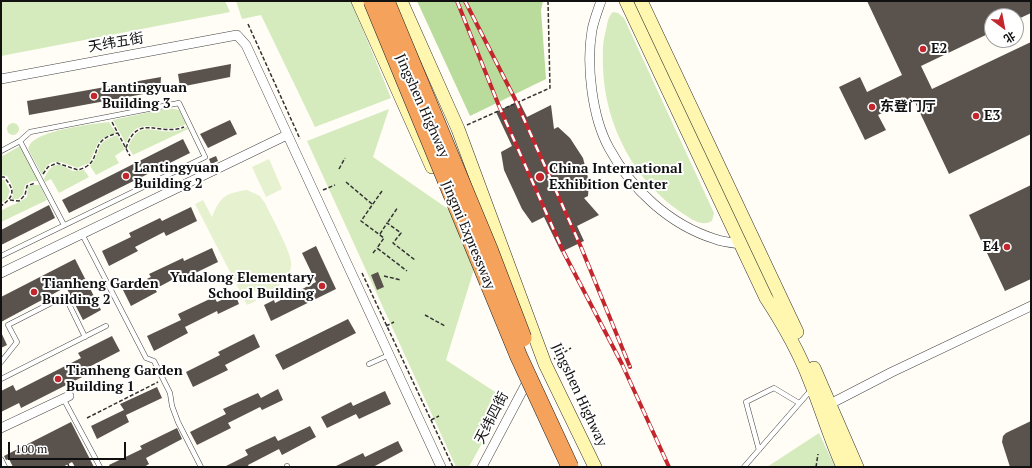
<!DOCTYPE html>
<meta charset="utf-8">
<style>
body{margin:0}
#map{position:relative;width:1032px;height:468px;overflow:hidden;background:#fffdf5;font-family:"PT Serif","Noto Sans SC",serif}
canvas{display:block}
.frame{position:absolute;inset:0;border:2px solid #111;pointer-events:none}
.north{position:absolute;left:984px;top:8px;width:40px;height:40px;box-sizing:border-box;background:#fff;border:1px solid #a0a0a0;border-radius:50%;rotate:148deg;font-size:11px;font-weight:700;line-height:16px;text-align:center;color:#111}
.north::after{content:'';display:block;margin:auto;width:14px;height:18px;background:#c4262e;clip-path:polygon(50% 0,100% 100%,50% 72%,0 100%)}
.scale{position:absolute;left:8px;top:442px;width:118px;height:18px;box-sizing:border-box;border:2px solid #111;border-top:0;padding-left:5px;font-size:12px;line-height:14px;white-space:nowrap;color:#111;-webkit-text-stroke:3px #fff;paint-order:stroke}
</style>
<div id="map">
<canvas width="1032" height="468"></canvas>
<div class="frame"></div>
<div class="north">北</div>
<div class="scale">100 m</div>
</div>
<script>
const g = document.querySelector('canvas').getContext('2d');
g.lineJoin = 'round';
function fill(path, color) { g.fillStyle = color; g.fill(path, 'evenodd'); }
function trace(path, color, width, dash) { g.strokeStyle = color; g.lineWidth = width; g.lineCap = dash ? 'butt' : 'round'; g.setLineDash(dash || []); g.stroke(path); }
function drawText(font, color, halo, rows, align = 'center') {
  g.font = font + ' "PT Serif","Noto Sans SC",serif'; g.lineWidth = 4; g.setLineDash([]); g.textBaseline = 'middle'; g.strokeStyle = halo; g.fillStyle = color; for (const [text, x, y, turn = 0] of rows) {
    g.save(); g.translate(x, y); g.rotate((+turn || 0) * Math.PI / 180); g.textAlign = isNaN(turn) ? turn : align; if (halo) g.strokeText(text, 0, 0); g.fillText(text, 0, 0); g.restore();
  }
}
fill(new Path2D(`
 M1,1H225L230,12L1,56Z
 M236,1H351L391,98L315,127L261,15L242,19Z
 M613,12L618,13L624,18L714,213L712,221C700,227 692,219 682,213C634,181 605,125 603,68C603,56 602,46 605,34C607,27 607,17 613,12Z
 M168,108L179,110L186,124C164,138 137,110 126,144L113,120Z
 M389,109L373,157L464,220L479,253L446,360L506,399L469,467H456L307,141Z
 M109,122L116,133C94,139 99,145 89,163L77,168C62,162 49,155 42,175L29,151C24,131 94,124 109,122Z
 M7 129a6 6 0 1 1 12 0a6 6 0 1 1-12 0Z
 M187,127L188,129L133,155L128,147C142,112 161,142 187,127Z
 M117,135L125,149L115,156L119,163L96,175L90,166C104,149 92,144 117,135Z
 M20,146L39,181H32L25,185L23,194L18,199H12C15,189 12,184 7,176L1,175V157Z
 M59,164L73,171L84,170L89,177L59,193L51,179L45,182L44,179C48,171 50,166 59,164Z
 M1,179L4,180L10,191L7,199L1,203Z
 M33,185H40L47,200L1,222V211C10,205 18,204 27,197L28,187Z
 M819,433L835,467H767Z`), '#d5ebbd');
fill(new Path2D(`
 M417,1H543L541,10L546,79L470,116Z`), '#b9dc9c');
fill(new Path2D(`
 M269,159L282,189L266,197L252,167Z
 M247,190L260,196L265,203C270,214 291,252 291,262C292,270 288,278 282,283C273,292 263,292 251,290L256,301L247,305L195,204L203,200L212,217C220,197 225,193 247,190Z`), '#e6f2cf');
fill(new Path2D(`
 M867,1H1031V13L1016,20V16H992V32L921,66L932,89L1031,42V134L949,174L913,98L878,115L886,130L865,140L839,87L860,77L867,92L902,75Z
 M231,64L230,77L180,87L178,74Z
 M161,77L160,91L29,115L27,101Z
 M519,101L527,117L551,105L554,129L558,127L570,138L583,158L589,182L588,196L584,198L599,215L577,226L584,241L561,252L544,217L532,223L522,209L504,170L501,152L512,146L496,112Z
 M230,120L237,134L208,148L200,134Z
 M183,139L190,153L69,213L62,200Z
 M216,156L218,161L211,164L209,159Z
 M1031,185V279L1005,291L969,215Z
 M49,205L55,218L1,245V230Z
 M191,207L197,221L166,236L164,232L135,247L138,251L109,266L102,251L131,237L129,233L160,218L162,221Z
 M316,246L336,289L271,321L264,305L274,300L275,303L316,282L302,253Z
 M212,248L218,262L187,277L185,273L155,289L157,292L131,306L123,290L151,277L149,274L183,258L184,261Z
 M75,259L101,310L83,320L66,287L1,322V297Z
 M378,272L384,287L377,290L371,275Z
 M235,294L239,304L218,314L217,311L185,327L188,333L154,351L147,336L181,320L178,314L214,297L217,302Z
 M348,319L356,333L283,370L275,355Z
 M1,332L7,345L1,348Z
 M254,334L260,347L225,365L228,370L193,387L186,372L220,355L218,352Z
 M112,336L120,351L87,368L90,373L21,408L19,403L1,412V391L13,385L16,391L81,358L78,353Z
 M157,387L162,398L126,415L129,422L97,439L91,426L124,410L120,404Z
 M278,389L283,400L262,410L260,407L228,423L231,428L197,445L190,432L226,414L223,409L258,393L261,398Z
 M385,391L391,404L359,419L356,414L327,428L321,417L351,402L353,406Z
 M1031,421V467H1010L1002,442L1003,436L1006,433Z
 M71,422L94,467H75L72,462L63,467H13L9,459L6,460L4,456Z
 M310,426L316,437L282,455L279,449L248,465L249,467H224L248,455L245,450L275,436L278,441Z
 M177,428L182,439L146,458L149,464L144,467H110L109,465L142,449L140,446Z
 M398,441L403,451L373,467H334L363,453L365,457Z`), '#5a524d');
const lane = new Path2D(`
 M1,151L20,141L64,225
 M82,234L146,358L154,361L170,393L172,406L178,422L201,467
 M1,256L205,157L179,103L30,132L20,141
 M1,362L17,342L8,325L65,296L85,337
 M369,364L389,355
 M1,379L106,326
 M63,398L100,467
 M759,450L746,402L774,388L799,403
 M1,459L5,467
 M287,466V467
 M744,467L811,390`);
const street = new Path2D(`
 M601,1C598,10 594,20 592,30C586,65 592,117 609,148C631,189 670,225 715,239C723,242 733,243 741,244
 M1,79L237,35L246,45L441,467
 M1,273L287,135
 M830,404L892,372L1031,306
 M1,428L69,396
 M482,467L527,382`);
const secondary = new Path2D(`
 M358,1L432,167
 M401,1L458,129L545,364L595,467
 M626,1L766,298C783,324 799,352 810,381C822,410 830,439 843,467
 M641,1L797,332
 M814,368L857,467`);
trace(lane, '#444', 5.5);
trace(street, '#444', 10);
trace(secondary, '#333', 14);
trace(new Path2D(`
 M248,24L300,139
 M112,122L130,156
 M467,125L550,88L548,1
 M126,148C138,112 159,137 184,127
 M339,169L345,158
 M43,174L48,167L57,163L78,170C106,162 85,141 118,133
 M1,177H4C15,190 15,196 1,206
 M346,182L372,204
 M323,190L335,185
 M382,191L361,221L384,238L377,248L407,271
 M10,200L19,201L25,195L27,186L35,183
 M388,222L398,207
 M380,234L387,223L401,233L393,243L415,260
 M373,253L377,248
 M362,273L453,467
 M384,276L401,280
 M425,315L445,326
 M386,326L394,322
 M554,359L571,348
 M87,418L158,382
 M431,420L439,416
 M68,464L69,467
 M816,467L818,454`), '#333', 1.5, [4, 2]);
trace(lane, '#fff', 4.5);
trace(street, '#fff', 9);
trace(secondary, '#fff6b0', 13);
const rail = new Path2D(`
 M457,1L499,106L564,253L622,364L669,467
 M465,1L515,99L581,247L630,367`);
trace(rail, '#c4262e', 4);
trace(rail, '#fff', 2.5, [8]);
const highwayBridge = new Path2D(`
 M372,1L519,357L570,467
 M386,1L489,249L523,338`);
trace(highwayBridge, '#222', 18, []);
trace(highwayBridge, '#f5a25d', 17);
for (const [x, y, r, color] of [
 [923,49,4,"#c4262e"],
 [94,96,4,"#c4262e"],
 [872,107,4,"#c4262e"],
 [976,116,4,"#c4262e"],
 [126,176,4,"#c4262e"],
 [540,177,5,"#c4262e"],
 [1007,247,4,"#c4262e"],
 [322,286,4,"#c4262e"],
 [34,292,4,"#c4262e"],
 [58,379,4,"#c4262e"]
]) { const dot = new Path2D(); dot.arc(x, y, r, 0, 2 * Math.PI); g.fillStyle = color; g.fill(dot); trace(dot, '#fff', 1.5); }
drawText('14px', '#111', '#fff', [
 ["天纬五街",116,43,-10],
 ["Jingshen Highway",422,106,66],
 ["Jingmi Expressway",468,235,67],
 ["Jingshen Highway",579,395,65],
 ["天纬四街",492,418,-63]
]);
drawText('bold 14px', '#111', '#fff', [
 ["E2",931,49],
 ["Lantingyuan",102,88],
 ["Building 3",102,104],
 ["东登门厅",880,107],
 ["E3",984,116],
 ["Lantingyuan",134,168],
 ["Building 2",134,184],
 ["China International",549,169],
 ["Exhibition Center",549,185],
 ["E4",999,247,"right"],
 ["Yudalong Elementary",314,278,"right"],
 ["School Building",314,294,"right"],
 ["Tianheng Garden",42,284],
 ["Building 2",42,300],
 ["Tianheng Garden",66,371],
 ["Building 1",66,387]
], 'left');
</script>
